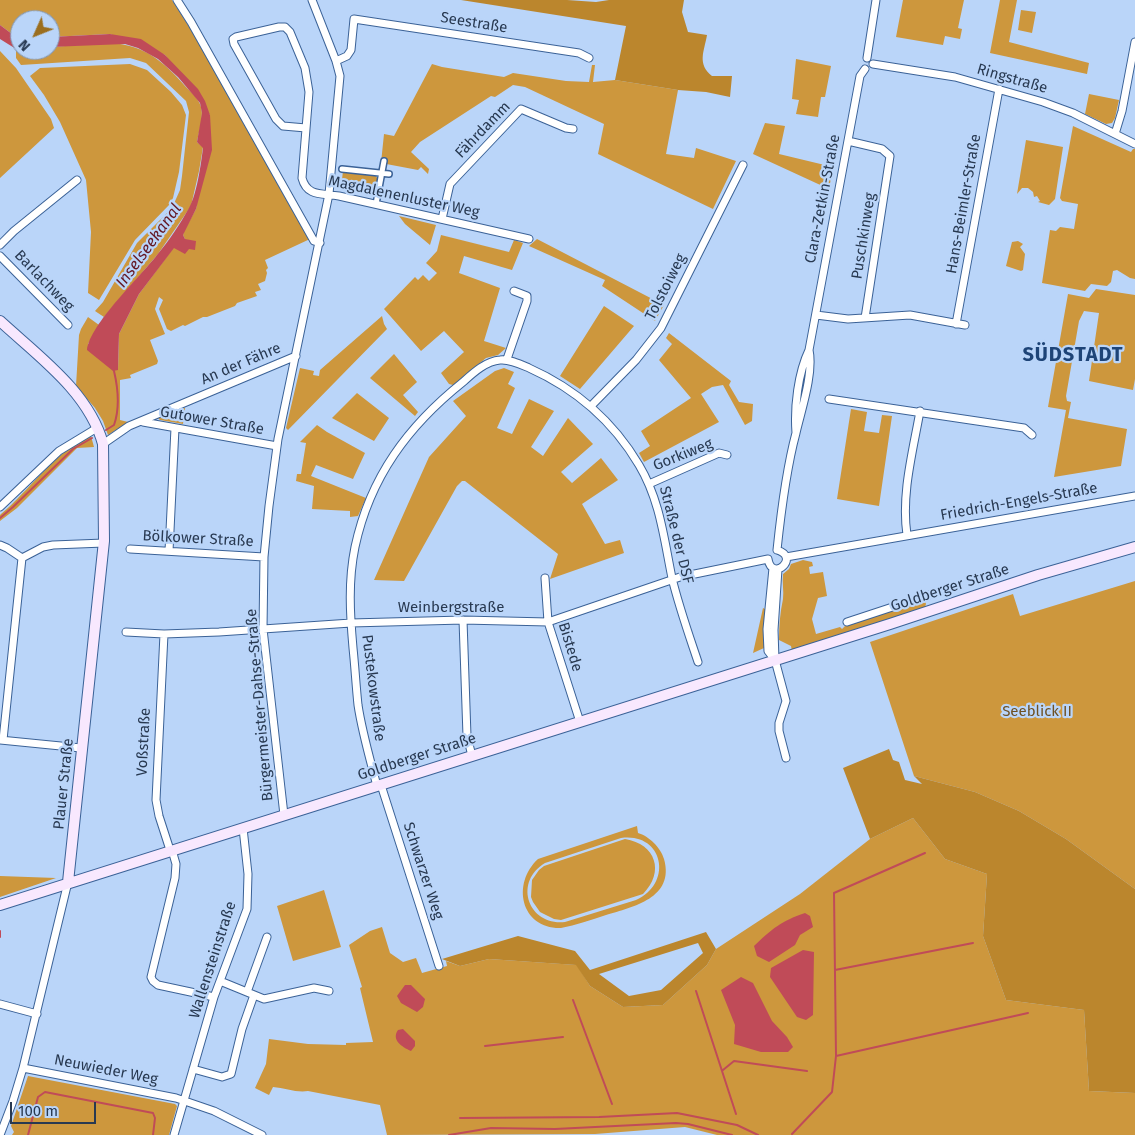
<!DOCTYPE html>
<meta charset="utf-8">
<style>
body{margin:0}
#map{position:relative;width:1135px;height:1135px;overflow:hidden;background:#bad5f9;font-family:"Fira Sans",sans-serif}
canvas{display:block}
.north{position:absolute;left:10px;top:10px;width:50px;height:50px;box-sizing:border-box;background:#bad5f9;border:1px solid #8097b6;border-radius:50%;rotate:226deg;font-size:14px;font-weight:700;line-height:20px;text-align:center;color:#283951}
.north::after{content:'';display:block;margin:auto;width:18px;height:22px;background:#9b6e1e;clip-path:polygon(50% 0,100% 100%,50% 72%,0 100%)}
.scale{position:absolute;left:10px;top:1102px;width:86px;height:22px;box-sizing:border-box;border:2px solid #283951;border-top:0;padding-left:6px;font-size:15px;line-height:18px;white-space:nowrap;color:#283951;-webkit-text-stroke:4px #bad5f9;paint-order:stroke}
</style>
<div id="map">
<canvas width="1135" height="1135"></canvas>
<div class="north">N</div>
<div class="scale">100 m</div>
</div>
<script>
const g = document.querySelector('canvas').getContext('2d');
g.lineJoin = 'round';
function fill(path, color) { g.fillStyle = color; g.fill(path, 'evenodd'); }
function trace(path, color, width, dash) { g.strokeStyle = color; g.lineWidth = width; g.lineCap = dash ? 'butt' : 'round'; g.setLineDash(dash || []); g.stroke(path); }
function drawText(font, color, halo, rows, align = 'center') {
  g.font = font + ' "Fira Sans",sans-serif'; g.lineWidth = 4.5; g.setLineDash([]); g.textBaseline = 'middle'; g.strokeStyle = halo; g.fillStyle = color; for (const [text, x, y, turn = 0] of rows) {
    g.save(); g.translate(x, y); g.rotate((+turn || 0) * Math.PI / 180); g.textAlign = isNaN(turn) ? turn : align; if (halo) g.strokeText(text, 0, 0); g.fillText(text, 0, 0); g.restore();
  }
}
fill(new Path2D(`
 M0,0H172L197,39L310,239L265,260L268,268L266,270L267,273L265,281L258,284L261,290L255,292L257,296L237,303L235,306L207,317H203L185,326L183,325L171,331L167,329L159,309L163,300L159,297L155,309L165,334L150,340L158,361L157,364L130,375L131,378L120,380V420L128,422L108,435L103,421L95,408L76,386L79,335L81,329L88,317L99,325L88,344L118,370L119,334L139,294L174,247L185,239L183,235L184,231L196,209L210,115L165,55L110,34L50,37V20H20V36L12,34L0,25Z
 M903,0H964L958,28L962,29L960,39L945,36L943,45L896,37Z
 M1000,0H1017L1009,42L1089,63L1087,74L990,53Z
 M1021,10L1036,12L1032,33L1018,30Z
 M111,43C145,45 164,62 185,86C190,91 197,97 200,104C205,115 199,130 197,142L203,147L199,171L191,206L158,254L104,317L95,311L103,302L137,243L172,208L180,190L182,176L189,112L186,101L146,63L130,58L21,65L16,58V49L50,50V47Z
 M0,51L16,68L51,119L54,128L0,178Z
 M796,59L831,66L825,97H821L818,117L796,114L799,100L792,99Z
 M130,64L147,70L171,92L182,105L186,115L179,172L173,198L169,205L135,240L99,300L88,293L91,232L86,180L60,122L44,95L30,76L40,68Z
 M432,64L442,67L504,77L513,73L566,81L589,82L592,65H595L593,82L615,80L678,90L666,154L694,158L696,148L736,161L713,209L598,154L604,124L525,87L513,85L495,97L491,96L420,142L411,152L429,169L428,174L421,167L418,170L381,163L384,134L394,136Z
 M1089,94L1119,100L1115,118L1112,123L1106,124L1085,114Z
 M765,123L785,126L779,154L833,167L829,189L753,154Z
 M1073,126L1131,152L1133,149H1135V279L1130,278L1117,270L1113,271L1111,282L1107,286L1091,284L1085,291L1042,283L1050,230L1056,231L1060,227L1074,229L1078,204L1062,201L1060,198Z
 M1026,140L1063,147L1055,199L1049,205L1038,202L1040,201L1037,196L1034,197L1033,192L1028,188H1022L1017,194Z
 M343,171L375,175L378,179L375,194L341,188Z
 M399,216L436,225L430,245L405,224Z
 M441,235L509,252L514,240L523,243L512,270L464,256L459,273L500,288L484,341L506,348L498,355L486,358L453,385L449,384L441,373L464,352L444,331L421,351L384,309L415,277L418,280L423,275L429,281L437,273L426,263L437,251Z
 M537,239L664,305L655,321L602,286L605,280L529,246Z
 M1018,241L1023,244L1020,247L1025,254L1023,270L1021,271L1006,266L1012,242Z
 M1096,289L1135,295V379L1133,390L1089,381L1099,313L1084,311L1079,321L1066,396L1067,401L1071,402L1068,418L1127,429L1121,466L1054,477L1066,410L1048,407L1068,294L1089,298Z
 M604,306L634,326L580,389L560,376Z
 M382,316L384,324L387,329L288,430L286,428L300,368L314,371L313,375L319,376L320,370Z
 M669,333L731,381L729,385L739,402L753,404L752,421L745,425L723,385L712,387L701,394L719,422L644,462L639,453L650,446L641,431L691,398L659,360L672,344L666,338Z
 M394,354L417,382L403,395L418,412L415,416L370,378Z
 M504,368L514,372L508,384L515,388L497,428L512,434L529,399L554,411L531,447L543,456L568,418L593,444L561,472L572,483L601,458L618,480L582,504L605,544L620,540L624,553L550,579L558,554L465,481H462L457,486L404,581L374,580L429,457L466,416L453,401L495,371Z
 M357,393L389,418L374,441L332,418Z
 M180,407L185,408L183,424L160,420L157,417Z
 M851,409L867,412L864,431L879,433L882,415L892,416L879,506L837,499Z
 M317,425L327,432L365,453L353,479L316,465L311,476L366,498L358,516L350,517V511L312,509L314,486L296,481L297,474H301L306,443L300,442Z
 M91,436L94,447L77,448L17,508L0,521V515C22,498 67,440 91,436Z
 M803,560L812,562L813,566L809,567L810,574L823,572L827,596L818,598L812,619L816,634L840,627L842,629L847,624L922,600L925,601L926,604L925,607L792,651L791,646L779,640C779,626 780,613 783,599C784,591 782,583 783,574L789,569L791,564Z
 M1135,581V889L1066,839L1019,811L975,792L914,776L870,642L1013,594L1020,616Z
 M763,608L767,610L764,621V648L753,653Z
 M913,818L945,859L987,874L983,936L1006,1000L1084,1010L1089,1091L1135,1093V1135H717L685,1127L595,1134L387,1135L380,1105L308,1091C297,1093 285,1088 273,1087L269,1095L255,1088L266,1064L269,1039L308,1044L346,1045V1043L373,1042L360,988L362,987L349,945L370,931L382,927L390,953L403,962L416,958L422,973L447,966L446,961L460,966L489,959L577,965L590,986L623,1007L663,1005L707,965L716,949L800,894L870,839Z
 M637,826L638,833C649,836 661,848 664,859C675,898 633,907 606,915C591,920 576,925 561,928C521,929 511,884 538,859ZM621,838C663,832 674,883 636,900L565,922C528,926 513,882 545,863Z
 M625,839C656,844 665,872 643,894L561,920L554,919L540,912L533,902L531,897L532,880L539,870L544,866Z
 M0,876L56,878L0,897Z
 M324,890L341,947L293,961L277,906Z
 M28,1076L175,1104L177,1106L169,1135H12L14,1132L11,1126Z`), '#cd973d');
fill(new Path2D(`
 M461,0H567L596,2L609,0H684L682,12L688,32L707,35C704,52 697,64 712,76H732L730,97L706,92L678,90L615,80L626,26Z
 M889,749L893,760L899,762L905,780L922,784L914,776L975,792L1019,811L1066,839L1135,889V1093L1089,1091L1084,1010L1006,1000L983,936L987,874L945,859L913,818L870,839L843,768Z
 M706,932L716,949L707,965L663,1005L623,1007L590,986L576,965L489,959L460,966L442,959L518,936L575,951L590,970ZM698,943L703,953L661,990L629,996L599,974Z`), '#bb862d');
fill(new Path2D(`
 M0,25L12,34L20,36V49H16L0,39Z
 M110,34L141,39L165,55L198,89L205,101L210,115L212,150L196,209L183,235L185,239L196,241L195,250L189,249L185,254L174,248L139,294L119,334L118,370L113,371L87,350C90,324 140,277 157,255C169,241 180,224 189,208C197,194 201,164 203,148L197,142L202,113L200,103L178,77L158,59L138,48L125,44L50,47V37Z
 M805,913L810,916L813,927L800,935L795,945L769,962L757,956L754,946C772,929 781,921 805,913Z
 M803,950L814,952L813,1015L806,1020L797,1017L770,977L771,968Z
 M741,977L753,983L772,1021L787,1037L793,1047L788,1052H761L734,1044L735,1025L721,990Z
 M405,985H411L425,999L423,1007L417,1012L401,1003L397,996Z
 M403,1029L415,1041V1046L411,1051C402,1047 391,1040 398,1030Z`), '#c04b58');
trace(new Path2D(`
 M106,430L114,425C120,408 118,388 114,371
 M0,518L13,507L73,449L92,438
 M0,931V937
 M835,970L973,943
 M696,991L736,1114
 M573,1000L612,1104
 M485,1046L563,1037
 M836,1056L1028,1013
 M723,1070L734,1061L807,1071
 M460,1118L599,1117L677,1113L737,1125L758,1135
 M792,1134L832,1092L836,1056L834,893L925,853
 M28,1135L38,1097L45,1092L153,1113L155,1118L153,1135
 M449,1135L491,1128L555,1129L676,1123L688,1124L732,1135`), '#c04b58', 2);
const pedestrian = new Path2D(`
 M342,169L389,174
 M376,204L384,161`);
const minor = new Path2D(`
 M177,0L191,22L314,241L320,243
 M867,58L876,0
 M336,61L347,56L351,50L354,19L579,53L589,58
 M873,64L955,77L1043,102L1073,113L1135,144
 M306,128L283,126L276,119L234,44L233,39L236,37L279,27H285L290,32L305,68L309,92L302,178C307,197 322,193 339,196L529,239
 M1115,134L1122,111L1135,42
 M848,141L882,149L890,156L865,318
 M442,219L450,184L521,109L566,128L573,129
 M0,245L14,231L77,180
 M0,256L68,325
 M816,315L848,319L910,315L965,325
 M956,324L999,89
 M507,359L527,301V296L514,291
 M829,399L1024,428L1032,435
 M591,406L636,360L661,328L743,165
 M143,422L277,446
 M796,433C794,407 798,373 809,350L860,76L865,69
 M103,444L129,426L296,356
 M649,484L719,453L727,455
 M0,507L59,451L97,428
 M907,535C901,494 913,451 920,411
 M0,545L7,548L22,558
 M130,549L264,557
 M777,550C781,512 786,470 796,433C801,411 814,373 809,350
 M169,551L175,428
 M786,557L1135,496
 M22,558L43,547L53,545L104,543
 M768,559C772,583 801,557 777,550
 M773,568L767,629L768,651L775,660
 M778,569L774,630L775,660L786,701L779,723V731L786,758
 M545,578L548,622L580,722
 M463,620L467,736L472,756
 M847,622L932,594
 M126,632L164,634L219,632L351,623L463,620L548,622L680,577L768,559
 M164,634L156,800L159,816L170,850
 M0,740L81,748
 M3,740L22,558
 M381,785L439,966
 M377,786C370,759 362,732 358,705C356,686 355,667 353,648C350,614 348,581 355,547C370,477 408,426 463,382C473,373 486,361 500,360C510,359 520,364 529,368C576,389 613,421 639,465C660,500 664,539 672,578C679,607 689,635 698,662
 M284,815L263,629L264,557L269,506L278,439L329,194L340,76L336,61L312,0
 M172,850L176,864L175,878L151,977L153,981L158,985L214,997
 M220,981L264,999L314,988L329,991
 M247,992L267,937
 M0,1004L37,1014
 M23,1068L176,1098L214,1111L262,1135
 M193,1069L222,1077L231,1074L242,1029L254,995
 M0,1135L13,1101L23,1068L68,882
 M174,1135L214,997L247,909L248,874L243,828`);
const secondary = new Path2D(`
 M0,321C38,356 89,392 103,444L104,541L68,882
 M0,905L890,624L1038,575L1135,547`);
trace(pedestrian, '#3b6297', 8);
trace(minor, '#3b6297', 9);
trace(secondary, '#3b6297', 12);
trace(pedestrian, '#fff', 5);
trace(minor, '#fff', 7);
trace(secondary, '#f8e8fe', 10);
drawText('15px', '#283951', '#bad5f9', [
 ["Seestraße",474,23,9],
 ["Ringstraße",1012,79,16],
 ["Fährdamm",483,130,-46],
 ["Magdalenenluster Weg",404,197,12],
 ["Clara-Zetkin-Straße",823,199,-79],
 ["Hans-Beimler-Straße",964,204,-80],
 ["Puschkinweg",864,236,-81],
 ["Barlachweg",44,281,46],
 ["Tolstoiweg",666,287,-63],
 ["An der Fähre",241,364,-23],
 ["Gutower Straße",212,421,10],
 ["Gorkiweg",683,455,-22],
 ["Friedrich-Engels-Straße",1019,502,-10],
 ["Straße der DSF",676,535,76],
 ["Bölkower Straße",198,539,3],
 ["Goldberger Straße",950,588,-18],
 ["Weinbergstraße",451,608],
 ["Bistede",570,647,73],
 ["Pustekowstraße",373,688,83],
 ["Bürgermeister-Dahse-Straße",260,705,-95],
 ["Voßstraße",144,742,-87],
 ["Goldberger Straße",417,757,-18],
 ["Plauer Straße",64,784,-84],
 ["Schwarzer Weg",423,871,72],
 ["Wallensteinstraße",213,960,-72],
 ["Neuwieder Weg",106,1070,11]
]);
drawText('15px', '#6e5124', '#bad5f9', [
 ["Seeblick II",1037,712]
]);
drawText('italic 16px', '#641824', '#bad5f9', [
 ["Inselseekanal",149,246,-54]
]);
g.letterSpacing = '1px';
drawText('bold 20px', '#1e4477', '#bad5f9', [
 ["SÜDSTADT",1073,355]
]);
g.letterSpacing = '0px';
</script>
